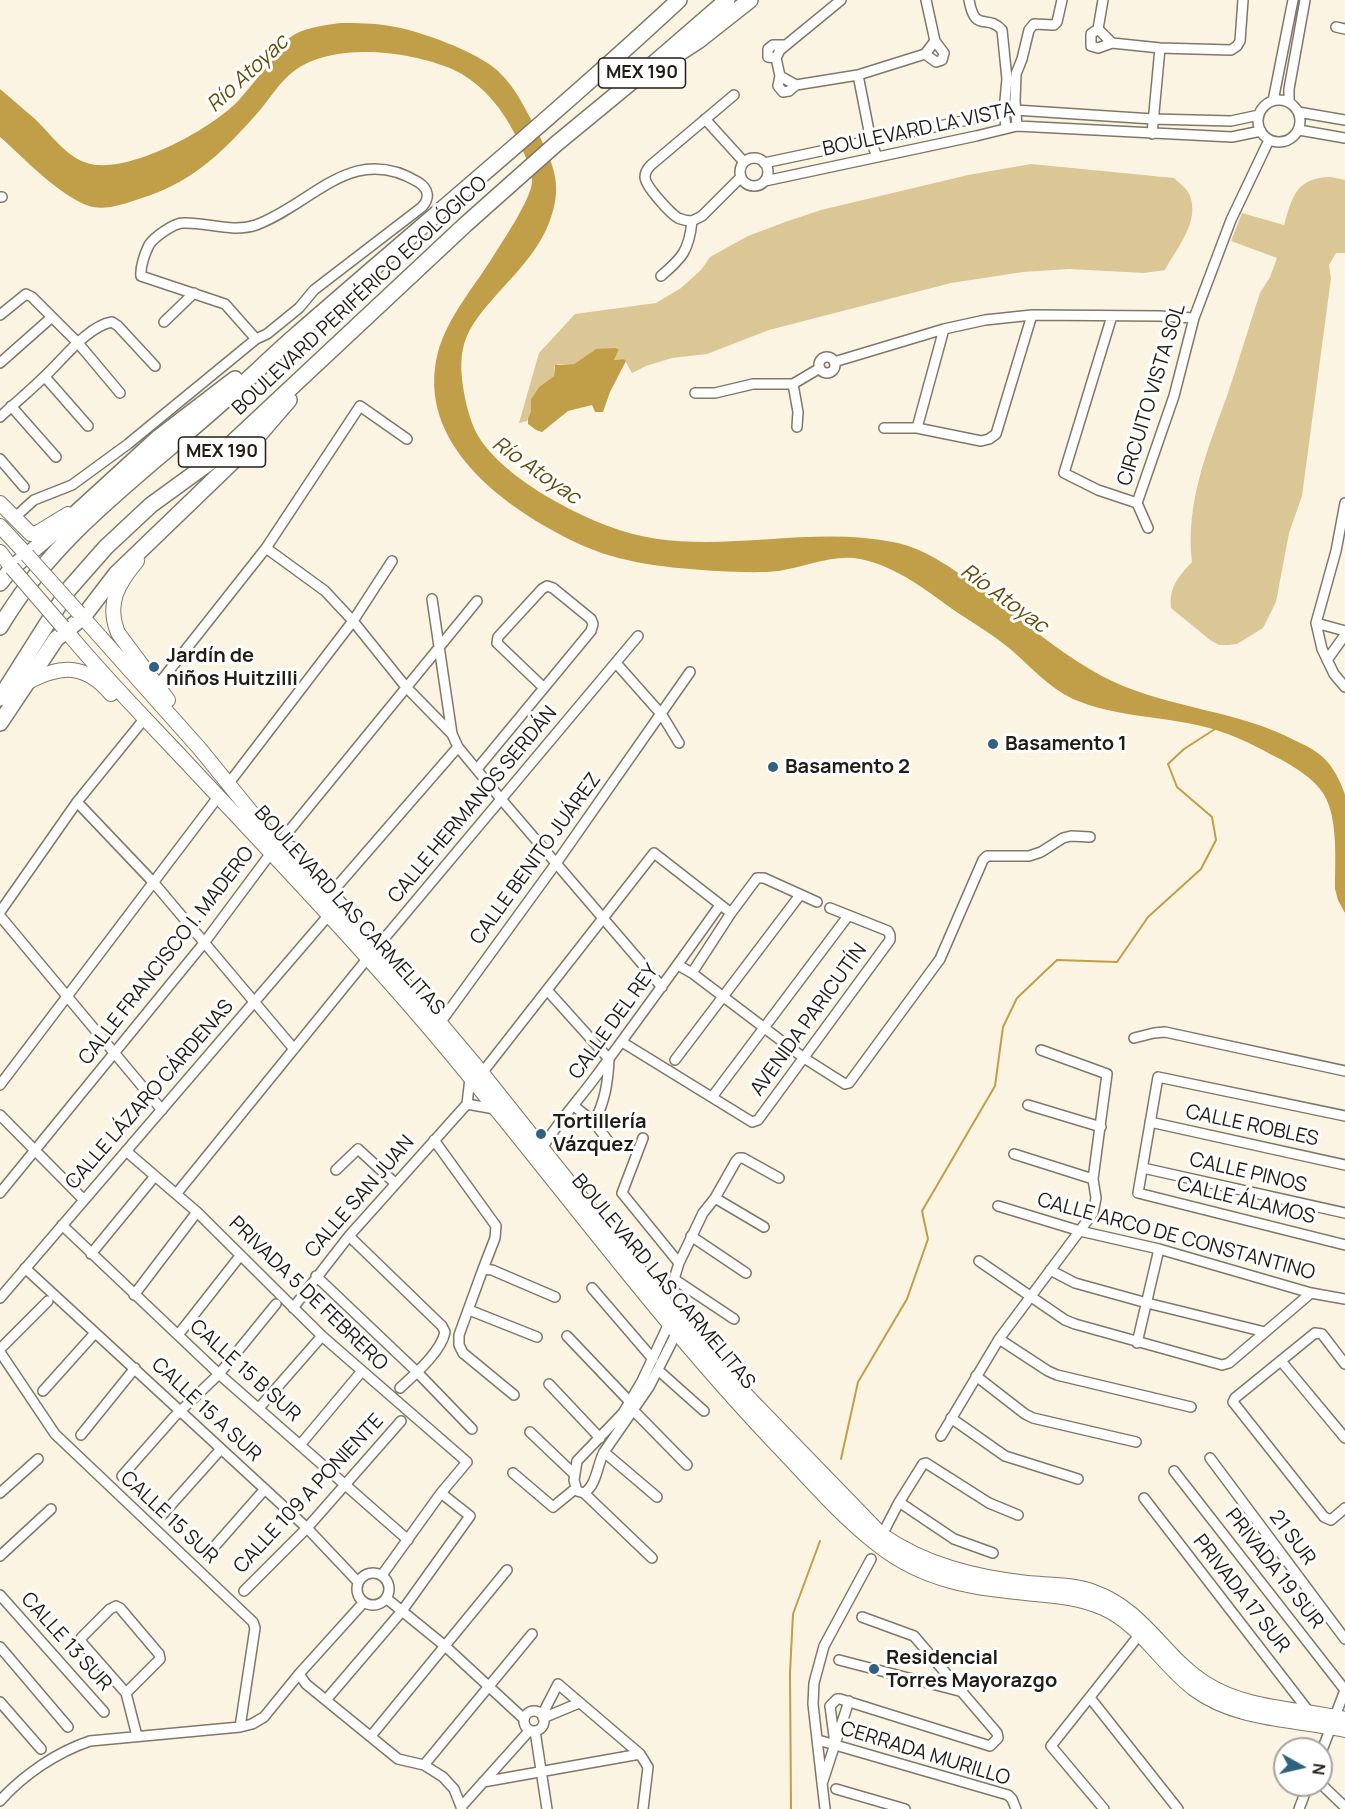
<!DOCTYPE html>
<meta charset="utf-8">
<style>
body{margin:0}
#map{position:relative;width:1345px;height:1809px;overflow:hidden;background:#fcf4e3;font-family:Manrope,sans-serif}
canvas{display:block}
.north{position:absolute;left:1273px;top:1737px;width:60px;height:60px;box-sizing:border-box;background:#fff;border:2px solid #a6a5a2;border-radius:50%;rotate:98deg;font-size:16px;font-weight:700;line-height:24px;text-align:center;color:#201d17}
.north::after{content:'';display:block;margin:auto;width:21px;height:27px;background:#30627f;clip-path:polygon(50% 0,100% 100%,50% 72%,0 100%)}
</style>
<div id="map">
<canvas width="1345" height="1809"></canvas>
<div class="north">N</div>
</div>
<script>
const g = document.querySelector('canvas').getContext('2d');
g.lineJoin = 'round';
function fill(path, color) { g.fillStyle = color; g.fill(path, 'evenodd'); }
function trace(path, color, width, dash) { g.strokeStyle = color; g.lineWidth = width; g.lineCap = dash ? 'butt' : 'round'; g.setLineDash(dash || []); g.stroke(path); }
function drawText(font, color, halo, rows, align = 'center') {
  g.font = font + ' Manrope,sans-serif'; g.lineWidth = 6; g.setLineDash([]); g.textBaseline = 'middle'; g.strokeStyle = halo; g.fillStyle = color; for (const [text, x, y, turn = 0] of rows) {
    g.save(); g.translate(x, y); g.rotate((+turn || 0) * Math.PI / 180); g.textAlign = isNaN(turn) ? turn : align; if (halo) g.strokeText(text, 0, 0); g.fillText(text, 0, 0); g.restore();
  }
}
fill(new Path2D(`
 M1031,164L1174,178C1179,183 1188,189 1190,196C1200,222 1176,249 1165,270L1144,273L1069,269L1023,272L951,283L769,330L707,354L672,358L646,366L632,373L624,359L614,360L619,351L618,349H596L574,364H558L554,367V376L539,387L531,399V411L527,421L519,423L539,353L575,314L656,303L681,288L701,270L710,257L748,236L785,222L821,210L968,175Z
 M1331,177L1345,180V253H1336L1329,265L1331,278L1302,496L1289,533L1276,602L1263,628L1237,644L1228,645H1219L1210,640L1171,608C1169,587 1178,577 1192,562C1185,502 1208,449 1228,393C1239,360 1249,326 1260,293L1270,277L1277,258L1231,241L1242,213L1284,225C1293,195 1296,178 1331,177Z`), '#dbc695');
fill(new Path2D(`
 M340,23C357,23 374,23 390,26C418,30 478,52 498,71C517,89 527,112 539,135C555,168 563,187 549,223C534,262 497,289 474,323C462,341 460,358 462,379C464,396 468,414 474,428C494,472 566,510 608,526C699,562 799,523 893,542C926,548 954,570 981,589C1022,620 1066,659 1112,681C1171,709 1238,710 1296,741C1309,747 1321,753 1330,765C1336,773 1342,785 1345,795C1345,805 1345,818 1345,829C1345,857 1345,885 1345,913L1338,900L1335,889C1335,860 1339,811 1320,789C1308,774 1287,762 1270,754C1252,744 1233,735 1213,729C1168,716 1117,718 1073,699C1049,688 1029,665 1009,648C993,635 975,624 958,613C928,592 897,566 860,559C834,554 805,567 779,571C759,573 738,572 717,571C670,568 621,564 577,543C506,509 414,444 438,352C448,316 475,286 494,255C504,239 531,199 532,182C533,168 517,138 510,125C496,101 478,81 452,69C410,51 333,41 294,71C278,83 268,102 254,117C219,156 189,184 139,199C124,204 104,211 89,206C58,195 24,158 0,137V89C12,99 23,109 35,119C51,134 65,156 87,163C126,176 212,129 239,100C250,87 261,74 271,61C276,54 281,45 288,39C303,27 322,26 340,23Z
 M616,348L619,350L614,360L624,359L626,361L610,392L603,412H595L592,405L568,411L542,432L536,430L528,424V418L531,411V399L539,387L554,376L555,365L574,364L596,349Z`), '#c19e48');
trace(new Path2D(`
 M841,1459L858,1382L907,1299L928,1239L922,1211L995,1086L1003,1027L1017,998L1057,960L1117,962L1148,917L1201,869L1216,840L1212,817L1177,787L1168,764L1184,749L1215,729
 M791,1809L790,1673L793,1614L820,1541`), '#c19e48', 2);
const minor = new Path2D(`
 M841,0L780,50L776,58L780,76L796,85L858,75L925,54L935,41L926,0
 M969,0C975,34 987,13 1002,30L1007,79L1004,111L1006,127
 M1103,0L1098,29L1112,43L1160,48L1231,50L1237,46L1240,41L1243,0
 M1336,27L1345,29
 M1098,29L1091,34V46L1098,48L1112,43
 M925,54L936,62L942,60L944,53L935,41
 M776,58L768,57V49L773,45H783
 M858,75L871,141L877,157
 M780,76L778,86L783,92L789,91L796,85
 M734,95L651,165C648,168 645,172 645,177C645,186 670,213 678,218C683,220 687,221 692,221L702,216L741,177
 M1258 121a21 21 0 1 1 42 0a21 21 0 1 1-42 0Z
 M1273,101L1293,0
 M1289,102V89L1305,0
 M1298,112L1345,120
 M705,119L744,162
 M1017,126L1015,101L1016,74L1022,59L1029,30L1034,24L1054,25L1057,22L1062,0
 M1299,130L1345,138
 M1152,134L1160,48
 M740 172a14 14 0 1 1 28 0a14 14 0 1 1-28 0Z
 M764,163L1015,110L1153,119L1231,121L1259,115
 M765,181L976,136L1017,126L1232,137L1261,131
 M0,197H2
 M661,276C682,258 689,251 692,221
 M0,315L26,294L32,297L78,343L120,393
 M164,322L194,293
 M819 365a8 8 0 1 1 16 0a8 8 0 1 1-16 0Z
 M834,362L944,329L985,320L1032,315L1159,316L1194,318
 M0,363L52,317
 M45,377L88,426
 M793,384L798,412L797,427
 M695,393H715L753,384H793L820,368
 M11,406L56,457
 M0,417C15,403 31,390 46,375C63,359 88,326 112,322L118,326L155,366
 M884,428H917L981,441L989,439L996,434L1032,315
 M917,428L944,329
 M0,459L24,487
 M1064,473L1112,316
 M1064,473L1098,490L1137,503
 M1137,503L1174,396L1194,318L1231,220L1269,140
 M1137,503L1148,528
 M1345,503L1336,551L1316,623L1322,649L1334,674L1345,687
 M14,518L34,500L72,485L128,444L256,339L267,334L299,308L314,290L422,207C430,198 429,189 418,182C352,142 313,204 256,225C232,233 207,222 183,223C174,223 154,237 149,245C145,253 140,267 141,276L225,304L256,339
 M266,548L325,591L353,621L406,687L452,734L458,747L501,799L662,987
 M432,599L452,734
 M1316,623L1345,631
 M1327,660L1345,635
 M616,663L662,715L679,743
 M157,686L266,548L360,406L407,439
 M477,769L591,631L593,624L591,619L553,588L547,586L542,589L498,637L497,643L544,688
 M229,783L353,621L392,561
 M77,802L154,883L294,1049
 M278,845L286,844L293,847L376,942L375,949
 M333,891L458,747
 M0,912L77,802L145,718
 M0,916L162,1110
 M678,965L692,973L804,1058L845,1084L849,1083L940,959L983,860L987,856H1029L1041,852L1063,838L1071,836L1090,837
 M692,973L731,913L757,878H764L817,902
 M547,990L609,1059C608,1082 605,1102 594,1122
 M440,1023L557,862L690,672
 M1134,1038L1154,1033L1165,1032L1345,1071
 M622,1042L752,1122L758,1120L890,940V935L888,931L830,908
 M675,1060L800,895
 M482,1073L654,853L731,913
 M470,1078L467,1104L495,1109
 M0,1085L218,797
 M712,1097L848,916
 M1028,1105L1101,1127
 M574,1106L594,1122L611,1145
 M0,1115L84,1200
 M1345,1116L1158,1077L1138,1193L1345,1245
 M1150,1122L1345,1165
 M643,1138L622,1193L679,1263
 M434,1140L496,1226L495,1238L483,1269
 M126,1151L197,1212L322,1336L467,1462L441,1493L382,1575
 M540,1152C555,1125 578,1101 597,1075C638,1019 680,962 720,905
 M1014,1154L1093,1179
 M1143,1168L1345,1213
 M336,1170L358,1149L395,1183
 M0,1193L204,943L271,853L477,601
 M177,1193L367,959L638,636
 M715,1198L764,1227
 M998,1206L1080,1231L1159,1249L1311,1293L1345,1299
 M62,1225L219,1374L408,1540
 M349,1236L442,1326L445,1332C441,1352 415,1374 400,1388
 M691,1236L746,1273
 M91,1254L155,1176
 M979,1261L1065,1320L1075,1324L1222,1365L1229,1363L1311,1293
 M25,1268L307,1528L358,1582
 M1050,1270L1075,1283L1147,1303L1265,1332
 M316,1276L417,1372L472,1429
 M674,1279L734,1319
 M592,1288L653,1359
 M134,1295L197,1212
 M0,1298L328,916
 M662,1303L672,1286L679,1263L703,1213L715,1198L736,1161L739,1158H743L779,1178
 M293,1308L349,1236L467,1104
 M469,1310L537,1337
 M671,1319L642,1381L623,1413L577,1461L574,1480L577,1491L584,1493C597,1485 597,1465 604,1452L649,1387L679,1328
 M178,1335L240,1256
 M567,1336L630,1402
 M999,1339L1048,1371L1057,1375L1191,1407
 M1137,1343L1159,1249
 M0,1349L48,1301
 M0,1352L55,1434L253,1622L255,1628L240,1727
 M1281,1361L1345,1438
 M1345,1364L1322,1334L1315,1333L1235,1398L1233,1402L1324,1517L1331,1520L1345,1508
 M658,1370L704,1411
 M976,1376L1025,1414L1033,1418L1136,1442
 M549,1384L600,1438
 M43,1391L95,1333
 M514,1395L463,1353L459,1345V1335L483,1269L492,1270L555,1297
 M259,1408L322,1336
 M634,1411L687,1465
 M951,1418L1005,1456L1078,1479
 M530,1432L574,1474
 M81,1435L135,1368
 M941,1436L999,1339L1093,1213L1096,1198L1093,1179L1107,1074L1041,1050
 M300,1445L362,1371
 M604,1452L657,1497
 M1210,1458L1345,1639
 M1174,1471L1345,1690
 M513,1473L553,1507L575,1489
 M122,1476L174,1417L219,1374L276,1304
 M0,1493L38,1459
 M584,1493L652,1558
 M1144,1498L1310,1713
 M899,1502L954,1539L993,1553
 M163,1514L221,1449
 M882,1535L898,1504L923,1464L926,1463L989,1503L1018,1515
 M207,1555L265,1489
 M0,1556L51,1509
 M357 1589a16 16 0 1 1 32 0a16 16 0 1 1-32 0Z
 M244,1591L307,1528L401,1421
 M0,1595L104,1712
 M386,1598L445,1646L524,1719
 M0,1647L68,1727
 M839,1660L963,1692
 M299,1674L306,1684L398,1759L424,1765L443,1777L454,1789L462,1809
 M126,1693L160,1659L159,1654L120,1608L116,1606L110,1609L81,1638L82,1643L126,1693L137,1736
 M1091,1699L1178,1809
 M326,1700L402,1611L470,1516L441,1493
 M0,1702L41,1749
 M524 1721a10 10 0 1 1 20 0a10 10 0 1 1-20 0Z
 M542,1715L558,1684L640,1754L648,1767L643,1809
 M543,1718L579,1703
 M535,1731L547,1809
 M371,1736L507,1570
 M818,1740L1008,1795L1012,1799L1016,1809
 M835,1744L830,1706L837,1699H840L990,1746L998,1738L997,1733L914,1636L862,1617
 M1321,1753L1345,1690
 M424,1765L532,1634
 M823,1781L849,1701
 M483,1782L640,1754
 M1321,1784L1345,1807
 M836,1789L905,1809
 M0,1801C23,1775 57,1752 90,1741L240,1727L252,1724L264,1717L299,1674L364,1602
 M461,1807L530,1730
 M825,1809L813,1704L814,1683L824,1646L871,1559
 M1104,1809L1051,1746L1140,1634
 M1299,1809L1308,1785`);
const secondary = new Path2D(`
 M0,503L31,534L37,533L68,514
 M0,526L27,555
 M0,552L12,568
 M137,561C118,584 106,603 118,633L168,700
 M79,613L200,749L278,845L440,1023L482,1073L682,1324L724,1372L882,1535C926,1565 974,1577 1027,1583C1049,1585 1074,1584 1094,1592C1143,1609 1164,1657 1205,1683C1247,1710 1298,1708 1345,1719
 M63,627C101,674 145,718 187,763C273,855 360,946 441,1042C552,1174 653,1314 772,1440C806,1475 839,1515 878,1545C926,1583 976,1588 1035,1594C1058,1596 1081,1598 1103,1608C1141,1625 1161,1664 1194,1689C1237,1721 1295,1719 1345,1730
 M28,682C61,665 85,663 111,694`);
const trunk = new Path2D(`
 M664,63L698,41L750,0
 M0,583L12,568L64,524L158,438L235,379
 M0,627C55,533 145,472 225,400C248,380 270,358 294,337C422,225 554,116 679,0
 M0,698L69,589L106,547L151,505L217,457L466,224L556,144L652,65L727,0
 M0,723L56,639L83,617L116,574L252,443L289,400`);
trace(minor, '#7f7868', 12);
trace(secondary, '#7f7868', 16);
trace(trunk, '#7f7868', 18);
trace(minor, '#fff', 9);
trace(secondary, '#fff', 14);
trace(trunk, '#fff', 15);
const secondaryBridge = new Path2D(`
 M27,555L79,613
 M12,568L63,627`);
trace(secondaryBridge, '#7f7868', 16, []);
trace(secondaryBridge, '#fff', 14);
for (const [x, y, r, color] of [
 [154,667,6,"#30627f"],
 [993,744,6,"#30627f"],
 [773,767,6,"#30627f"],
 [541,1134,6,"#30627f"],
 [874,1669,6,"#30627f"]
]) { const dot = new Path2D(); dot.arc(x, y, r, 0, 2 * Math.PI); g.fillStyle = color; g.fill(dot); trace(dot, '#fff', 2); }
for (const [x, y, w] of [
 [642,73,87],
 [222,452,87]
]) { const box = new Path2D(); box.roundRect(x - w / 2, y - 15, w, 30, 4.5); g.fillStyle = '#fff'; g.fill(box); trace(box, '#201d17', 1.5); }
drawText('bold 18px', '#201d17', null, [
 ["MEX 190",642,73],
 ["MEX 190",222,452]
]);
drawText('20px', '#201d17', '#fff', [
 ["BOULEVARD LA VISTA",919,130,-12],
 ["BOULEVARD PERIFÉRICO ECOLÓGICO",360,296,-43],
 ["CIRCUITO VISTA SOL",1152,395,-73],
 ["CALLE HERMANOS SERDÁN",473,805,-50],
 ["CALLE BENITO JUÁREZ",536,859,-54],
 ["BOULEVARD LAS CARMELITAS",349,911,48],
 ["CALLE FRANCISCO I. MADERO",167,956,-52],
 ["AVENIDA PARICUTÍN",809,1020,-54],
 ["CALLE DEL REY",614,1022,-54],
 ["CALLE LÁZARO CÁRDENAS",150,1095,-49],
 ["CALLE ROBLES",1252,1126,12],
 ["CALLE PINOS",1248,1173,13],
 ["CALLE SAN JUAN",360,1197,-49],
 ["CALLE ÁLAMOS",1246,1201,14],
 ["CALLE ARCO DE CONSTANTINO",1176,1237,15],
 ["BOULEVARD LAS CARMELITAS",663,1282,50],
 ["PRIVADA 5 DE FEBRERO",308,1294,44],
 ["CALLE 15 B SUR",245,1371,42],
 ["CALLE 15 A SUR",206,1410,43],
 ["CALLE 109 A PONIENTE",309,1494,-47],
 ["CALLE 15 SUR",169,1518,43],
 ["21 SUR",1292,1538,53],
 ["PRIVADA 19 SUR",1274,1569,52],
 ["PRIVADA 17 SUR",1241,1594,52],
 ["CALLE 13 SUR",66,1642,48],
 ["CERRADA MURILLO",925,1754,17]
]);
drawText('bold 20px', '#201d17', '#fff', [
 ["Jardín de",166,656],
 ["niños Huitzilli",166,679],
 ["Basamento 1",1005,744],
 ["Basamento 2",785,767],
 ["Tortillería",553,1122],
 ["Vázquez",553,1145],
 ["Residencial",886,1658],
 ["Torres Mayorazgo",886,1681]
], 'left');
drawText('italic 21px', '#644c06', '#fff', [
 ["Río Atoyac",248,74,-43],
 ["Río Atoyac",536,471,35],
 ["Río Atoyac",1004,599,36]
]);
</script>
